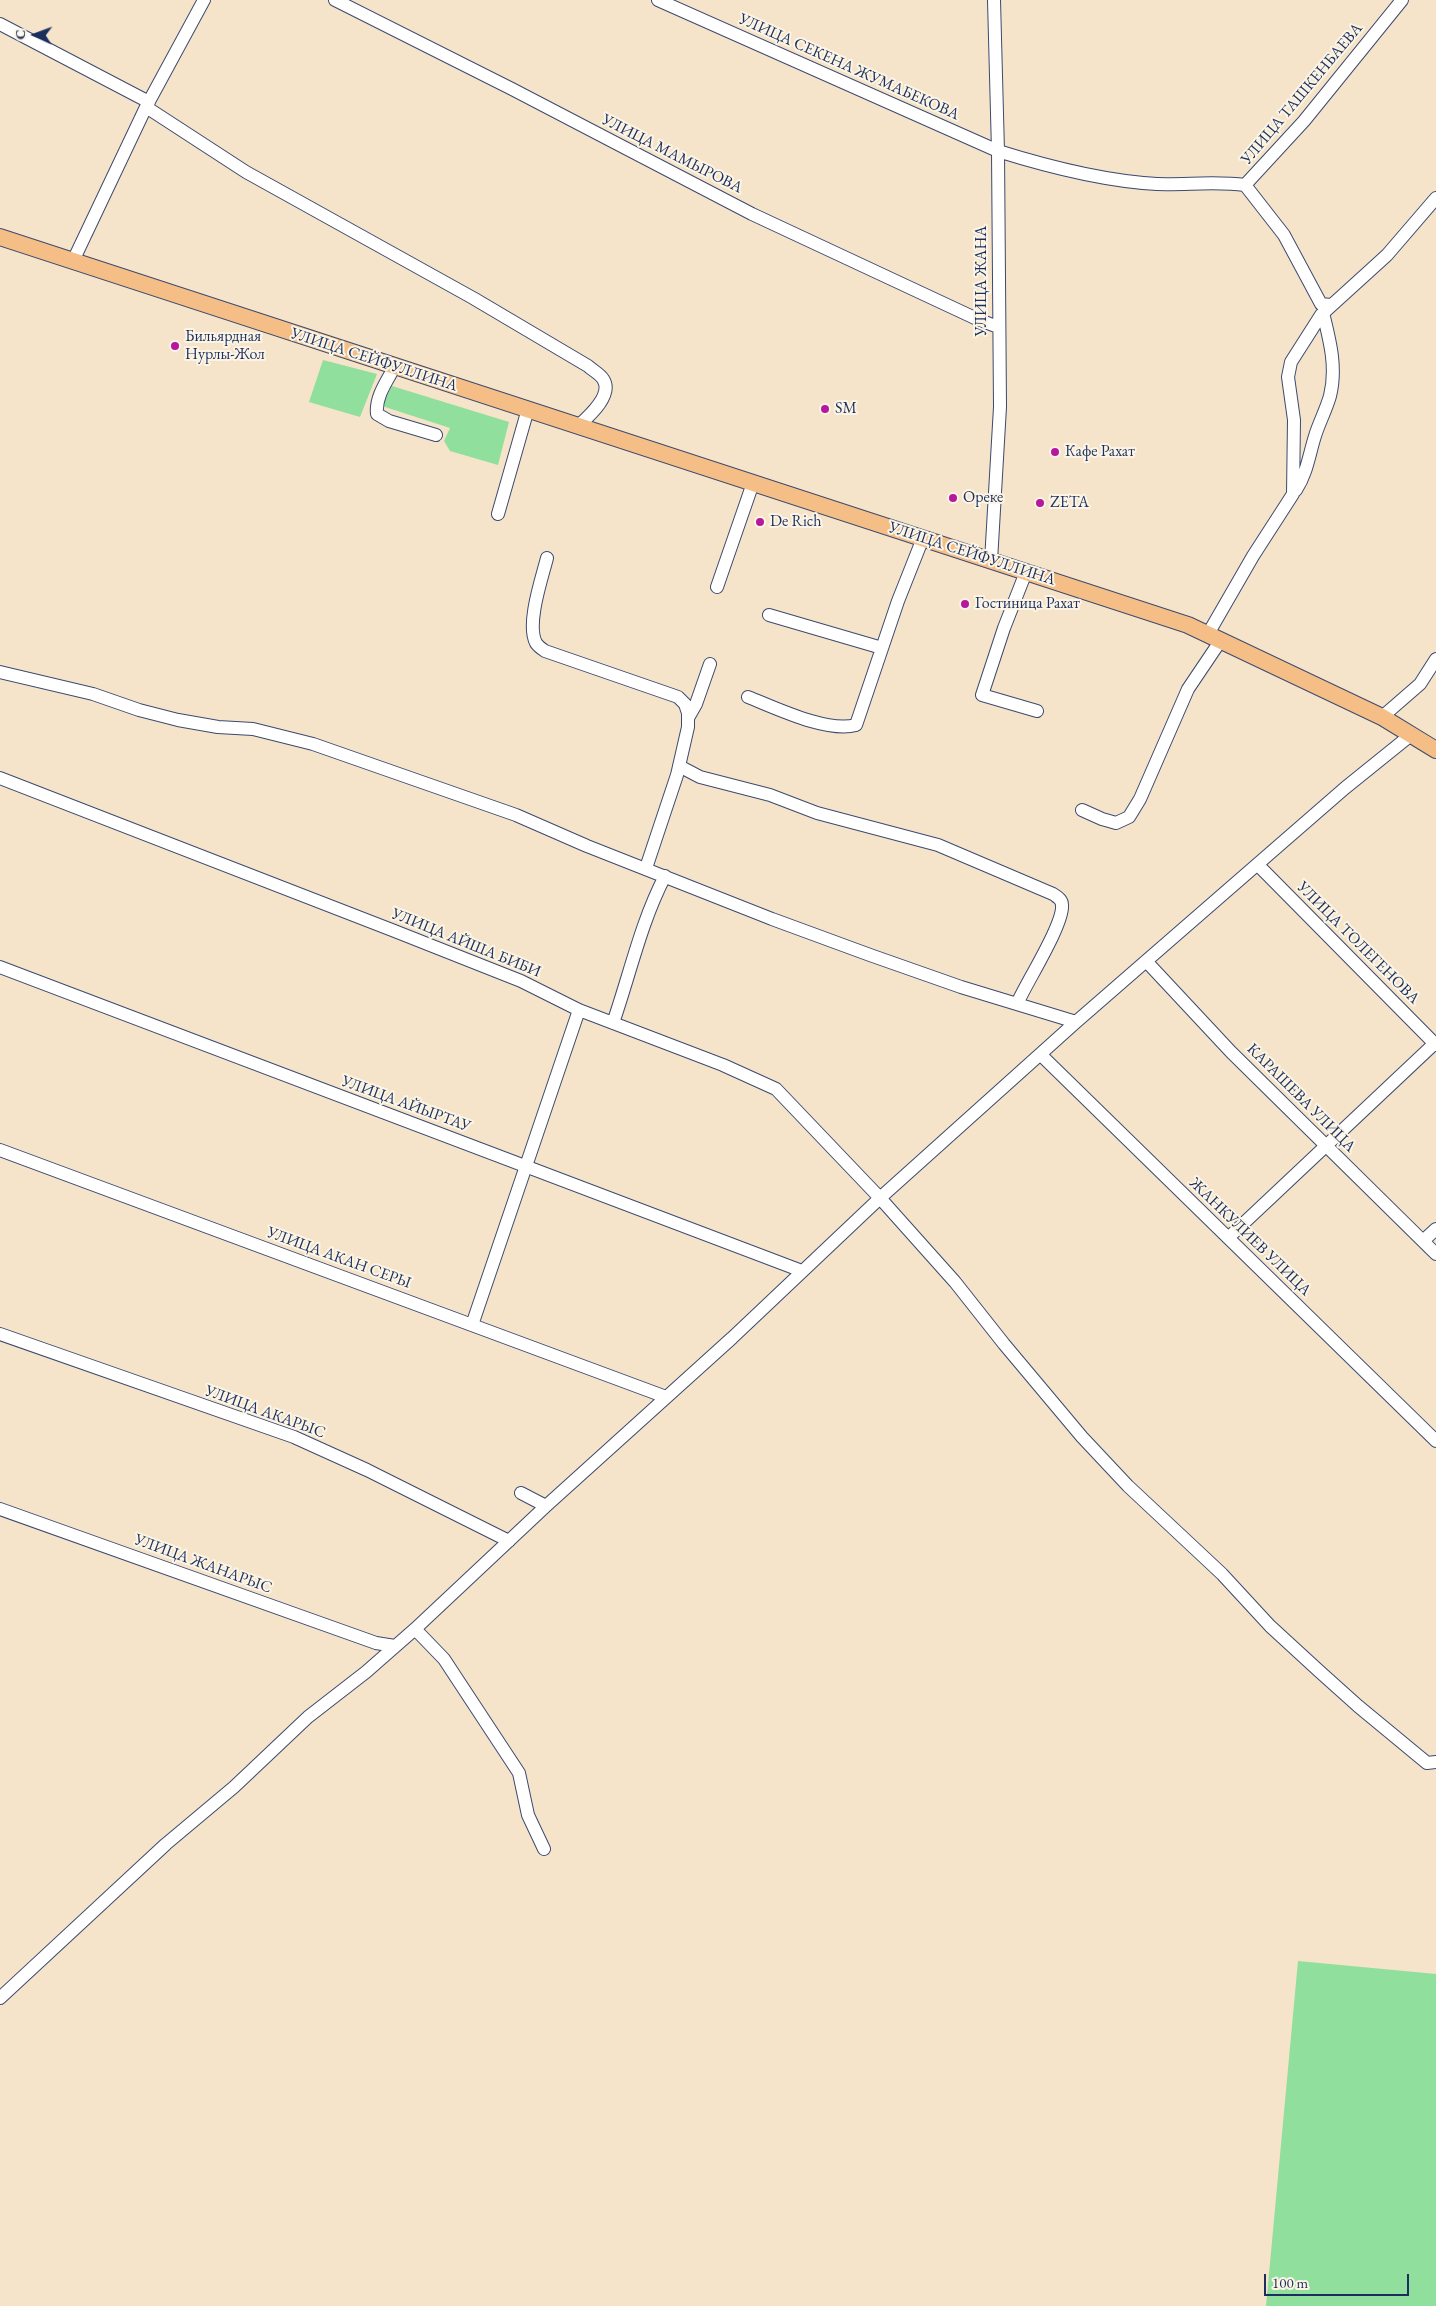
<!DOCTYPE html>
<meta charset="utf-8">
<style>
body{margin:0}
#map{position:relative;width:1436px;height:2306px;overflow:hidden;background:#f5e4c9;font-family:"EB Garamond",serif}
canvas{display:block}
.north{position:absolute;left:10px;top:10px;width:50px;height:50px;-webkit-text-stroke:4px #fcf5e5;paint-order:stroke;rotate:272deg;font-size:14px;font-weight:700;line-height:20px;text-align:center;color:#1b2f5e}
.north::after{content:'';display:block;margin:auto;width:18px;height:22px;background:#1b2f5e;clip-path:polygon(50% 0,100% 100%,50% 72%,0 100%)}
.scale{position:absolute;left:1264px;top:2274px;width:145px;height:22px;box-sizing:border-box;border:2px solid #1b2f5e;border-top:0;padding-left:6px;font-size:15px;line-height:18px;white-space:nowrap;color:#1b2f5e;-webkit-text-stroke:4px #fcf5e5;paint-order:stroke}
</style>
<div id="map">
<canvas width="1436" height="2306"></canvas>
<div class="north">С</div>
<div class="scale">100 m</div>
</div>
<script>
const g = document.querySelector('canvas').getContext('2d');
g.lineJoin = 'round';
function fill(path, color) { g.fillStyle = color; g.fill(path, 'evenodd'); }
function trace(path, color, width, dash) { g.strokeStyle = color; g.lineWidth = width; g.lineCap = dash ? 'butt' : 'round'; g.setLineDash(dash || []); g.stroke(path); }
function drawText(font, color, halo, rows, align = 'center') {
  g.font = font + ' "EB Garamond",serif'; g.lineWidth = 4; g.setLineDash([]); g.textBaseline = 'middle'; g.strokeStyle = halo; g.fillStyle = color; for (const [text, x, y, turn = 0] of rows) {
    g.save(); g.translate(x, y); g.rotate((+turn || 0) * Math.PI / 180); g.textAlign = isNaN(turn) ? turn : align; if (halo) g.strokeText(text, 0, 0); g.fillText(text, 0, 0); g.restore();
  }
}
fill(new Path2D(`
 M323,360L377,374L360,417L309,402Z
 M392,386L509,422L498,465L450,451L444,441L450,428L382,406Z
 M1298,1961L1436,1974V2306H1266Z`), '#90df9d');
const minor = new Path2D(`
 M335,0L512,89L752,214L977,319L998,327
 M658,0L998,151C1049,167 1103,181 1157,184C1186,185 1216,181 1245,185L1284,235L1321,304L1331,305
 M0,24L149,102
 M146,107L246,172L473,298L588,366C592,370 600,374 603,379C614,395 588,417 578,426
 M1245,185L1304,121L1402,0
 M73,261L146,107L204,0
 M395,366C387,381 375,397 377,414L389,421L436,435
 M1296,490C1307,473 1309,455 1315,436C1319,423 1326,410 1330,396C1337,368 1330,341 1323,313
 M498,514L528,409
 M547,558C542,578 526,624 536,643C538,646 542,649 545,651L678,697L685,704L688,713V727L677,775L646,868
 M991,561L1000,407L998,151L994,0
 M1026,572L1004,628L982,695L1037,711
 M717,587L753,483
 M769,615L882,648
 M1208,634L1253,556L1293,494L1294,420L1288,377L1291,362L1321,315L1387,255L1436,198
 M0,672L93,694L139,710L178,720L218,727L253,729L313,744L516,815L587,846L772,919L870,955L961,987L1076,1022
 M748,697C776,708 827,733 856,725L898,601L923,538
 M1382,717L1420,684L1436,659
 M688,718L696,704L710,664
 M679,766L700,777L770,795L817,813L938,845L1053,894C1057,897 1062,899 1062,905C1064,924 1026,983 1017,1004
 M0,778L392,930L521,981L579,1010L723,1065L776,1089L880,1198L955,1282L1004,1344L1082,1437L1128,1486L1222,1574L1270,1626L1319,1671L1358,1706L1427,1763L1436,1762
 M1082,810L1102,819L1116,823L1129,817L1140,799L1188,689L1221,640
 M1258,865L1436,1045
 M1146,961L1231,1052L1436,1254
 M0,967L802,1271
 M613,1023C630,974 641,922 665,876
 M1041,1055L1436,1441
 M0,1150L666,1397
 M1228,1238L1435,1043
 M1423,1241L1436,1229
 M472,1325L579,1010
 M0,1334L294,1437L367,1470L509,1541
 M521,1493L546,1506
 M0,1509L376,1643L395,1646
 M415,1629L444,1659L519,1773L528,1815L544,1849
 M0,1998L166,1844L234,1787L308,1717L366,1672L415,1629L546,1506L732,1338L880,1198L1076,1022L1345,788L1412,734`);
const major = new Path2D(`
 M0,237L1188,625L1382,717L1436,750`);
trace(minor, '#3c4a6e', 14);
trace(major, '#3c4a6e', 18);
trace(minor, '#fff', 12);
trace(major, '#f5be86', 16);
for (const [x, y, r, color] of [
 [175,346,5,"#b5179e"],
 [825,409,5,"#b5179e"],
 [1055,452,5,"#b5179e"],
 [953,498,5,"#b5179e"],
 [1040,503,5,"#b5179e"],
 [760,522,5,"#b5179e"],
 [965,604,5,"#b5179e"]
]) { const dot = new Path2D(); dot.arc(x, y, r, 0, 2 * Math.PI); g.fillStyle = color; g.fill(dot); trace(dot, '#fcf5e5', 2); }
drawText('16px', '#1b2f5e', '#fcf5e5', [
 ["УЛИЦА СЕКЕНА ЖУМАБЕКОВА",849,67,24],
 ["УЛИЦА ТАШКЕНБАЕВА",1302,94,-50],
 ["УЛИЦА МАМЫРОВА",672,154,27],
 ["УЛИЦА ЖАНА",982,281,-90],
 ["УЛИЦА СЕЙФУЛЛИНА",374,360,18],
 ["УЛИЦА СЕЙФУЛЛИНА",972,554,18],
 ["УЛИЦА АЙША БИБИ",466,943,22],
 ["УЛИЦА ТОЛЕГЕНОВА",1358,943,45],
 ["КАРАШЕВА УЛИЦА",1301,1098,45],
 ["УЛИЦА АЙЫРТАУ",406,1104,20],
 ["ЖАНКУЛИЕВ УЛИЦА",1250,1237,44],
 ["УЛИЦА АКАН СЕРЫ",339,1258,20],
 ["УЛИЦА АКАРЫС",265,1412,20],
 ["УЛИЦА ЖАНАРЫС",203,1564,20]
]);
drawText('16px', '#1b2f5e', '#fcf5e5', [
 ["Бильярдная",185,337],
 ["Нурлы-Жол",185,355],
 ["SM",835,409],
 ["Кафе Рахат",1065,452],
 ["Ореке",963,498],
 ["ZETA",1050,503],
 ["De Rich",770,522],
 ["Гостиница Рахат",975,604]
], 'left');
</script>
